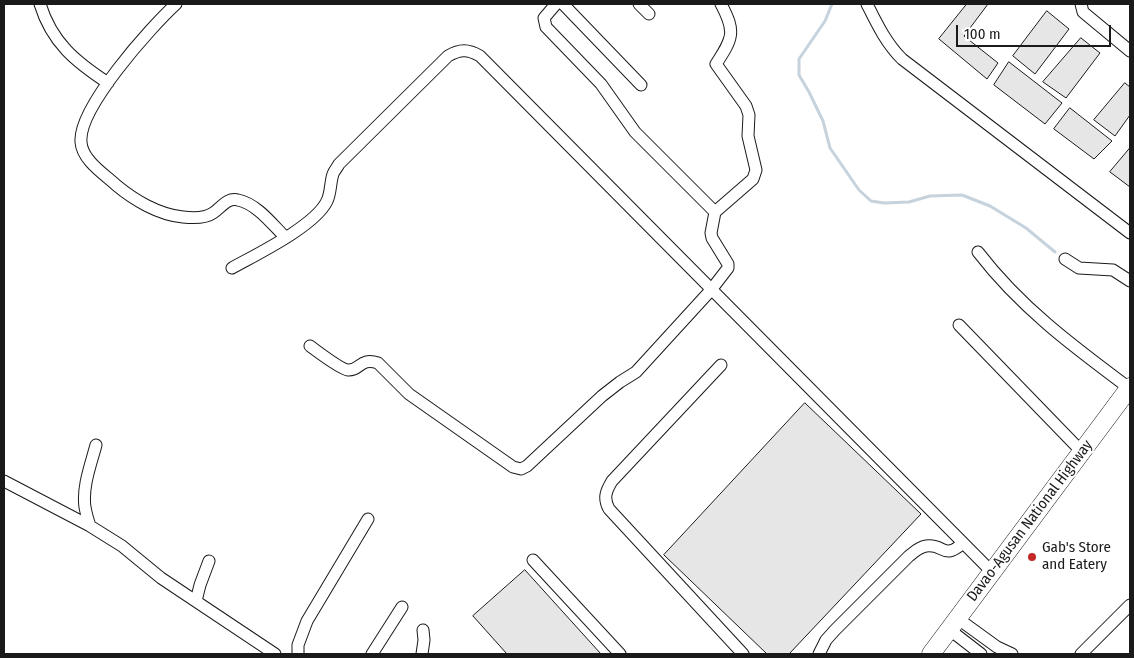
<!DOCTYPE html>
<style>
body{margin:0}
#map{position:relative;width:1134px;height:658px;overflow:hidden;background:#fff;font-family:"Fira Sans Condensed",sans-serif}
canvas{display:block}
.frame{position:absolute;inset:0;border:5px solid #1a1a1a;pointer-events:none}
.scale{position:absolute;left:956px;top:25px;width:155px;height:22px;box-sizing:border-box;border:2px solid #1a1a1a;border-top:0;padding-left:6px;font-size:15px;line-height:18px;white-space:nowrap;color:#1a1a1a;-webkit-text-stroke:4px #fff;paint-order:stroke}
</style>
<div id="map">
<canvas width="1134" height="658"></canvas>
<div class="frame"></div>
<div class="scale">100 m</div>
</div>
<script>
const g = document.querySelector('canvas').getContext('2d');
g.lineJoin = 'round';
function trace(path, color, width, dash) { g.strokeStyle = color; g.lineWidth = width; g.lineCap = dash ? 'butt' : 'round'; g.setLineDash(dash || []); g.stroke(path); }
function fill(path, color) { g.fillStyle = color; g.fill(path, 'evenodd'); }
function drawText(font, color, halo, rows, align = 'center') {
  g.font = font + ' "Fira Sans Condensed",sans-serif'; g.lineWidth = 4; g.setLineDash([]); g.textBaseline = 'middle'; g.strokeStyle = halo; g.fillStyle = color; for (const [text, x, y, turn = 0] of rows) {
    g.save(); g.translate(x, y); g.rotate((+turn || 0) * Math.PI / 180); g.textAlign = isNaN(turn) ? turn : align; if (halo) g.strokeText(text, 0, 0); g.fillText(text, 0, 0); g.restore();
  }
}
trace(new Path2D(`
 M832,4L825,21L799,59V75L809,92L823,121L830,148L859,190L871,201L884,203L909,202L930,196L962,195L990,206L1026,228L1055,252`), '#c6d2dc', 3);
const building = new Path2D(`
 M967,4H988L964,36L998,63L987,79L939,39Z
 M1047,11L1069,29L1035,74L1013,56Z
 M1081,38L1100,53L1066,98L1043,82Z
 M1009,62L1062,103L1045,124L994,85Z
 M1125,83L1130,87V115L1115,136L1094,120Z
 M1070,108L1112,141L1094,159L1054,129Z
 M1130,148V187L1110,172Z
 M805,403L921,514L789,654H767L664,555Z
 M525,570L601,654H507L473,616Z`);
fill(building, '#e6e6e6');
trace(building, '#1a1a1a', 1);
const minor = new Path2D(`
 M40,4C52,43 76,62 108,83
 M176,4C151,27 78,108 81,142C82,160 104,174 116,185C134,200 159,215 183,217C192,218 206,218 213,213C221,208 227,197 238,200C257,204 272,224 285,237
 M556,4L544,18L546,27L601,84L635,132L715,212
 M563,4L641,85
 M639,4L649,14
 M867,4C877,24 886,43 902,59L1130,233
 M1081,4L1083,12L1130,51
 M978,252C1021,308 1074,347 1129,388
 M1065,259L1079,268L1113,270L1130,281
 M232,268C257,254 315,226 327,201C331,193 330,183 333,174C334,171 337,168 339,164L448,56C460,49 468,49 480,56L992,572
 M959,325L1082,452
 M310,346C317,351 340,369 348,370C360,371 360,357 378,363L409,394L513,467L521,469L527,466L602,396L620,382L636,372L711,290L728,268V264L712,238L711,233L715,212L753,179L756,170L748,136L749,115L746,106L716,64C733,38 736,32 721,4
 M721,365L612,481C606,491 603,498 609,509L743,654
 M4,481L90,526L122,546L161,578L275,654
 M90,526C88,520 86,513 85,507C82,487 91,464 96,445
 M533,560L620,654
 M196,601L200,585L209,561
 M957,618L997,647L1012,654
 M950,630L981,654
 M298,654V645L307,621L368,519
 M372,654L402,607
 M422,654L424,640L423,630
 M819,654L826,640L835,630L909,556C914,552 919,547 926,546C944,543 943,561 963,543
 M1081,654L1130,605`);
const highway = new Path2D(`
 M931,654L1130,387`);
trace(minor, '#1a1a1a', 13);
trace(highway, '#1a1a1a', 19);
trace(minor, '#fff', 11);
trace(highway, '#fff', 18);
for (const [x, y, r, color] of [
 [1032,557,5,"#c62828"]
]) { const dot = new Path2D(); dot.arc(x, y, r, 0, 2 * Math.PI); g.fillStyle = color; g.fill(dot); trace(dot, '#fff', 2); }
drawText('15px', '#1a1a1a', '#fff', [
 ["Davao-Agusan National Highway",1030,521,-53]
]);
drawText('15px', '#1a1a1a', '#fff', [
 ["Gab's Store",1042,548],
 ["and Eatery",1042,565]
], 'left');
</script>
